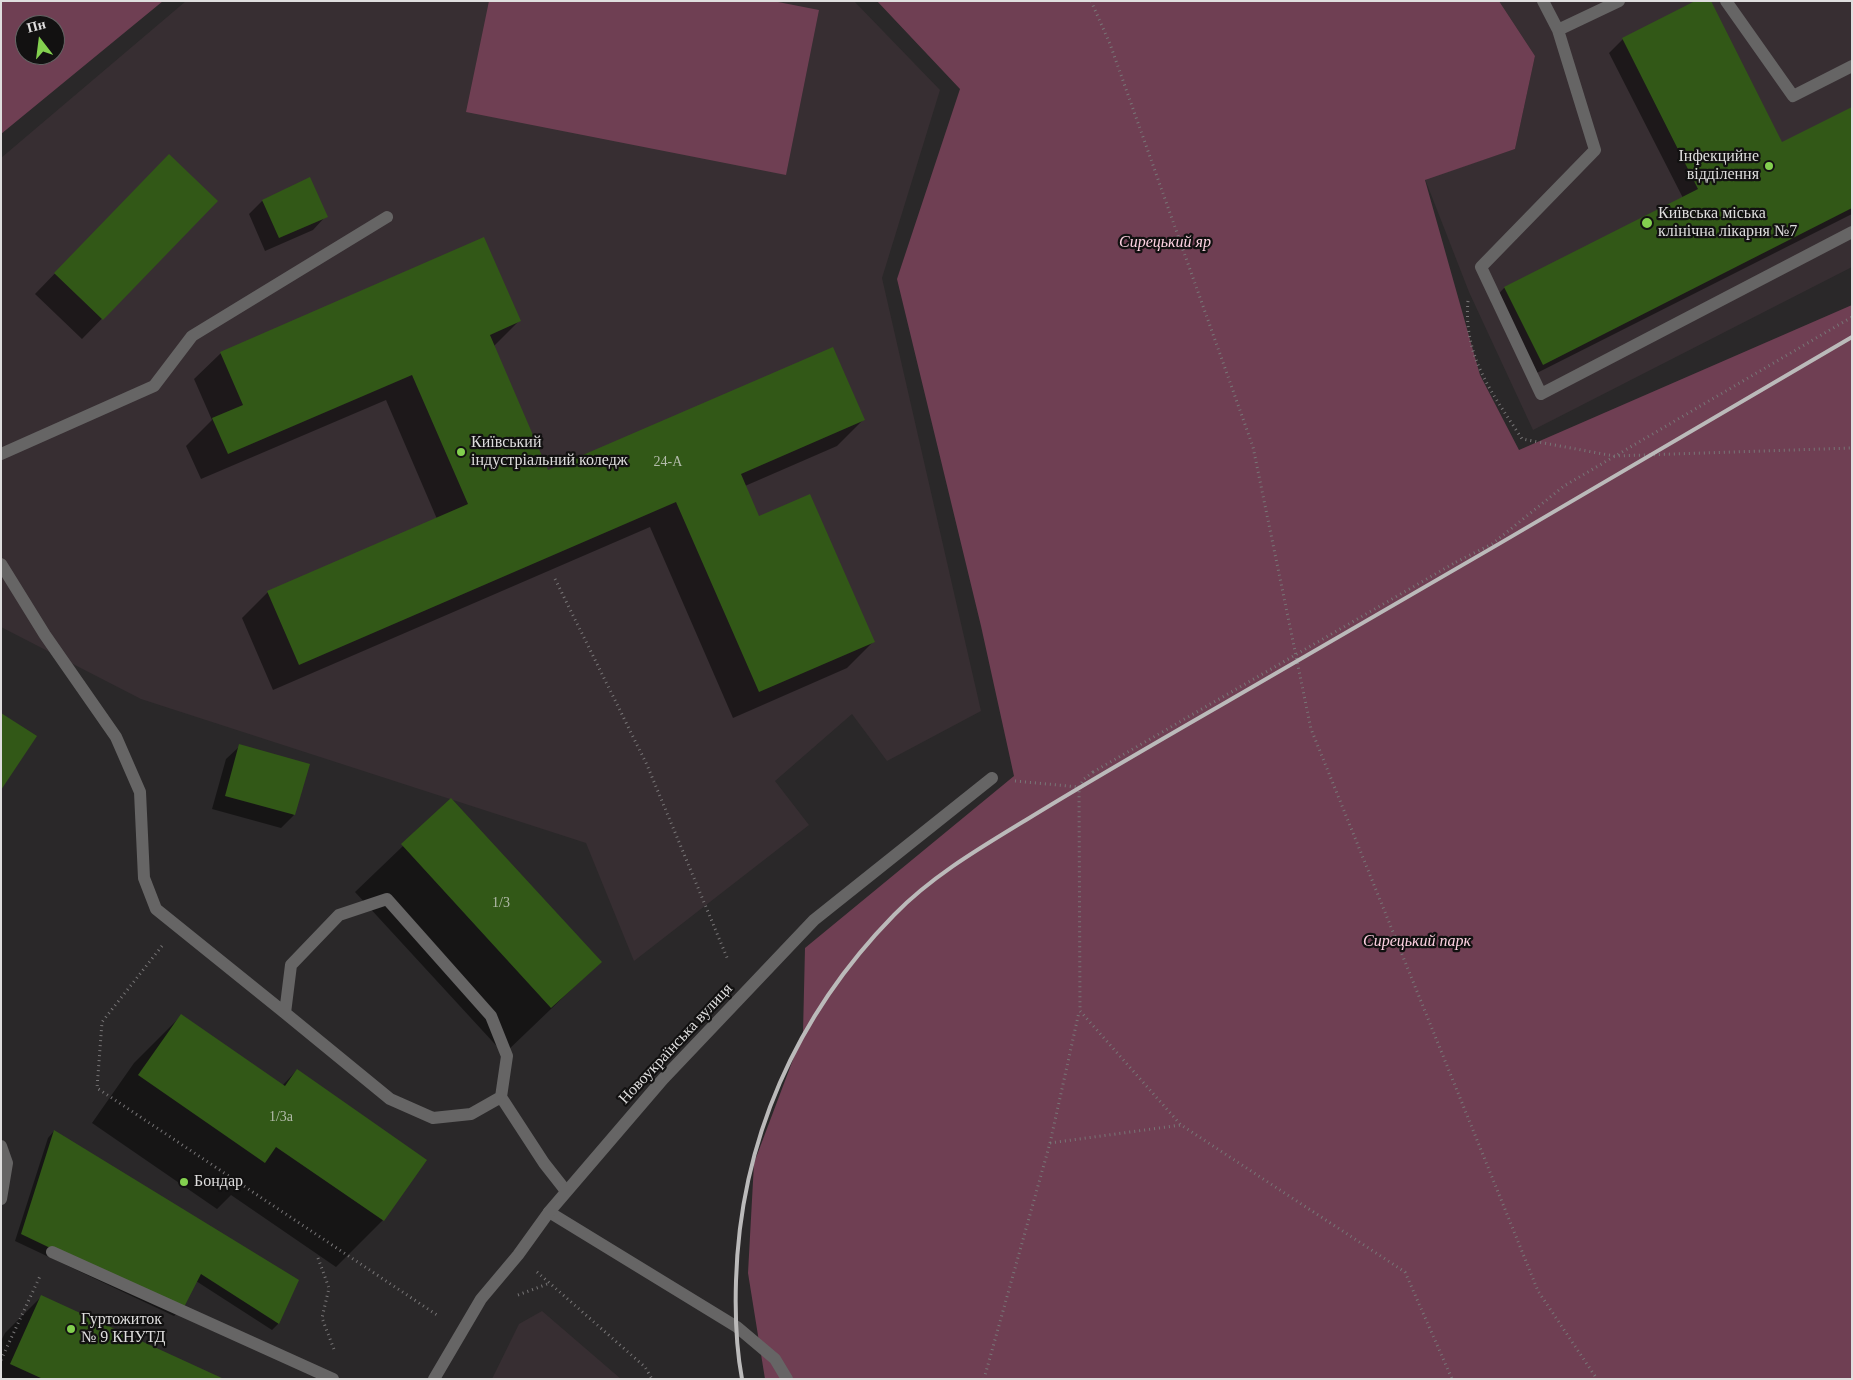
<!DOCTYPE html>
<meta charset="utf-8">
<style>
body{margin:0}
#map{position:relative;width:1853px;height:1380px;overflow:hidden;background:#2a2829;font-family:"Times New Roman",serif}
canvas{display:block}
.frame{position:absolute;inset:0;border:2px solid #dfdede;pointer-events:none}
.north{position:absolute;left:15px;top:15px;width:50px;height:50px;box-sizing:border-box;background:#121111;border:1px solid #646363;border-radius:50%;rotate:345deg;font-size:14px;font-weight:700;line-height:20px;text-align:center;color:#dfdede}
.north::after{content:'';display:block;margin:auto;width:18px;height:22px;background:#83d04f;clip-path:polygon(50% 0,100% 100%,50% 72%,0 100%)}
</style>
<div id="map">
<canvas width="1853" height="1380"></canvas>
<div class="frame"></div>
<div class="north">Пн</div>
</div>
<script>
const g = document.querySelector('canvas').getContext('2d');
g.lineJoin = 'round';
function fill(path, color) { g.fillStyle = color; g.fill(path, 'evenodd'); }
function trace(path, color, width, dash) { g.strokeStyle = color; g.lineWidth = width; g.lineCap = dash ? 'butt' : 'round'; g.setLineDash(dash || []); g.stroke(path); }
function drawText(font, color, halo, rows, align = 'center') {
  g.font = font + ' "Times New Roman",serif'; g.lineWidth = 4.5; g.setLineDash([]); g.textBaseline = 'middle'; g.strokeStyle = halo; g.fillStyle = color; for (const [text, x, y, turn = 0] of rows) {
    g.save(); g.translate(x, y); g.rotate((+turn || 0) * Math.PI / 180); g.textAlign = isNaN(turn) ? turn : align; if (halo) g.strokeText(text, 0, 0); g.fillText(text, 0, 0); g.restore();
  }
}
fill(new Path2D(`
 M186,1H854L940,90L882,278L981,711L887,761L852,714L775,781L809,825L634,961L586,843L141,699L1,627V158Z
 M1499,1H1852V267L1533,430L1469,292L1425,179L1515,149L1535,56Z
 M542,1311L621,1379H492L519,1324Z`), '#372e32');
fill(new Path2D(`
 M1,1H163L1,134ZM25,25H55V55H25Z
 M489,1H773L819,10L786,175L466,112Z
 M877,1H1499L1535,56L1515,149L1425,180L1480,375L1519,450L1852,305V1379H765L748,1273L754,1163L803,1033L805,948L1014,776L981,626L897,279L960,89Z`), '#6f3f53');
fill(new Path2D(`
 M1623,39L1781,144L1852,109V214L1529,377L1491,302L1504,288L1683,198L1609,53Z
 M149,176L216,202L82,339L35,294Z
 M262,201L326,216L313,230L265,251L249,214Z
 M519,321L493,347L548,472L863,420L837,446L745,486L759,518L873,642L847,668L733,718L650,527L273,690L242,618L268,592L437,519L386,400L201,479L186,446L212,420L194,379L221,353Z
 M240,746L294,815L281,828L212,809L226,759Z
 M451,800L600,962L504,1054L355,892Z
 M181,1016L282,1086L297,1070L425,1160L383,1220L336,1267L231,1195L217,1209L92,1123L134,1063Z
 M54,1131L297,1281L278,1324L272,1330L196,1281L181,1310L174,1316L15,1241L48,1138Z
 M41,1297L221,1379H1V1341L5,1333Z`), '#0007');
fill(new Path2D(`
 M1695,1H1711L1782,142L1852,107V208L1543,365L1504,287L1698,189L1622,38Z
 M169,154L218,201L103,320L54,273Z
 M310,177L328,217L279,238L262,200Z
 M484,237L521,321L490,335L548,470L833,347L865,420L741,474L759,516L810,494L875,642L759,692L676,502L299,665L267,591L468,504L412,375L228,454L212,418L243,405L220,352Z
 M1,713L37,736L1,790Z
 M239,744L310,764L295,815L225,796Z
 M451,798L602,962L551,1008L401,844Z
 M181,1014L285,1086L297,1069L427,1160L384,1221L276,1147L265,1163L138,1075Z
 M54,1130L299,1280L279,1324L201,1274L182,1311L21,1234Z
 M41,1295L224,1379H43L10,1364Z`), '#325817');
trace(new Path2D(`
 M1091,1L1110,44L1253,447L1311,729L1538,1291L1597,1379
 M1468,301C1463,357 1493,394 1522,439L1614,456L1852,448
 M1456,562L1492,544L1564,486L1852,317
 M555,579L647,765L728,960
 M1093,772L1084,779L1079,787L1080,1011L1181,1125L1405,1272L1452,1379
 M1015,781L1079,787
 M162,946L102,1022L97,1088L437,1315
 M1050,1143L1181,1125
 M318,1258L329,1288L322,1318L335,1352
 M537,1272L645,1367L652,1379
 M518,1295L550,1283
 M1,1360L41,1274
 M984,1379L1050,1143L1079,1012`), '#787677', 3, [1, 4]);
trace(new Path2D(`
 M1543,1L1558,30L1595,150L1481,267L1541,394L1852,232
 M1726,1L1793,96L1852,66
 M1558,30L1619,1
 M1,454L154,386L192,336L387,217
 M1,564L45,635L116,737L140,792L144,878L156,909L285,1013
 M501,1097L471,1114L433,1118L390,1099L285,1013L291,965L339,915L387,899L491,1016L507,1056L501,1097L544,1163L566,1191
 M1,1146L7,1163L1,1199
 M549,1212L737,1327L775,1359L787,1379
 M52,1252L333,1379`), '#666565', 12);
trace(new Path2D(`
 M434,1379L481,1299L518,1255L549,1212L663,1079L814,920L992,778`), '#666565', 12);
trace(new Path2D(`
 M742,1379C736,1347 735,1313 736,1281C740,1141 796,1015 894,915C932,876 980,848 1026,820C1091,780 1157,742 1223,704C1433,582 1643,461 1852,337`), '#bbbaba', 4);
trace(new Path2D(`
 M1093,772L1456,562`), '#787677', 3, [1, 4]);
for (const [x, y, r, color] of [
 [1769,166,5,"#83d04f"],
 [1647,223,6,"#83d04f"],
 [461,452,5,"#83d04f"],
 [184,1182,5,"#83d04f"],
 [71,1329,5,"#83d04f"]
]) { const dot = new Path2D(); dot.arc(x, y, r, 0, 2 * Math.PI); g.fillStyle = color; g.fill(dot); trace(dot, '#121111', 2); }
drawText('14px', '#b4bcac', null, [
 ["24-А",668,462],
 ["1/3",501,903],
 ["1/3а",281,1117]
]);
drawText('16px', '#dfdede', '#121111', [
 ["Інфекцийне",1759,157,"right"],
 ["відділення",1759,175,"right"],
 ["Київська міська",1658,214],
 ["клінічна лікарня №7",1658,232],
 ["Київський",471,443],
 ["індустріальний коледж",471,461],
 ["Бондар",194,1182],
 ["Гуртожиток",81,1320],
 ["№ 9 КНУТД",81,1338]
], 'left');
drawText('italic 16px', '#fed2e2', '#121111', [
 ["Сирецький яр",1165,243],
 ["Сирецький парк",1417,942]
]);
drawText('16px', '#dfdede', '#121111', [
 ["Новоукраїнська вулиця",676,1044,-47]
]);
</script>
